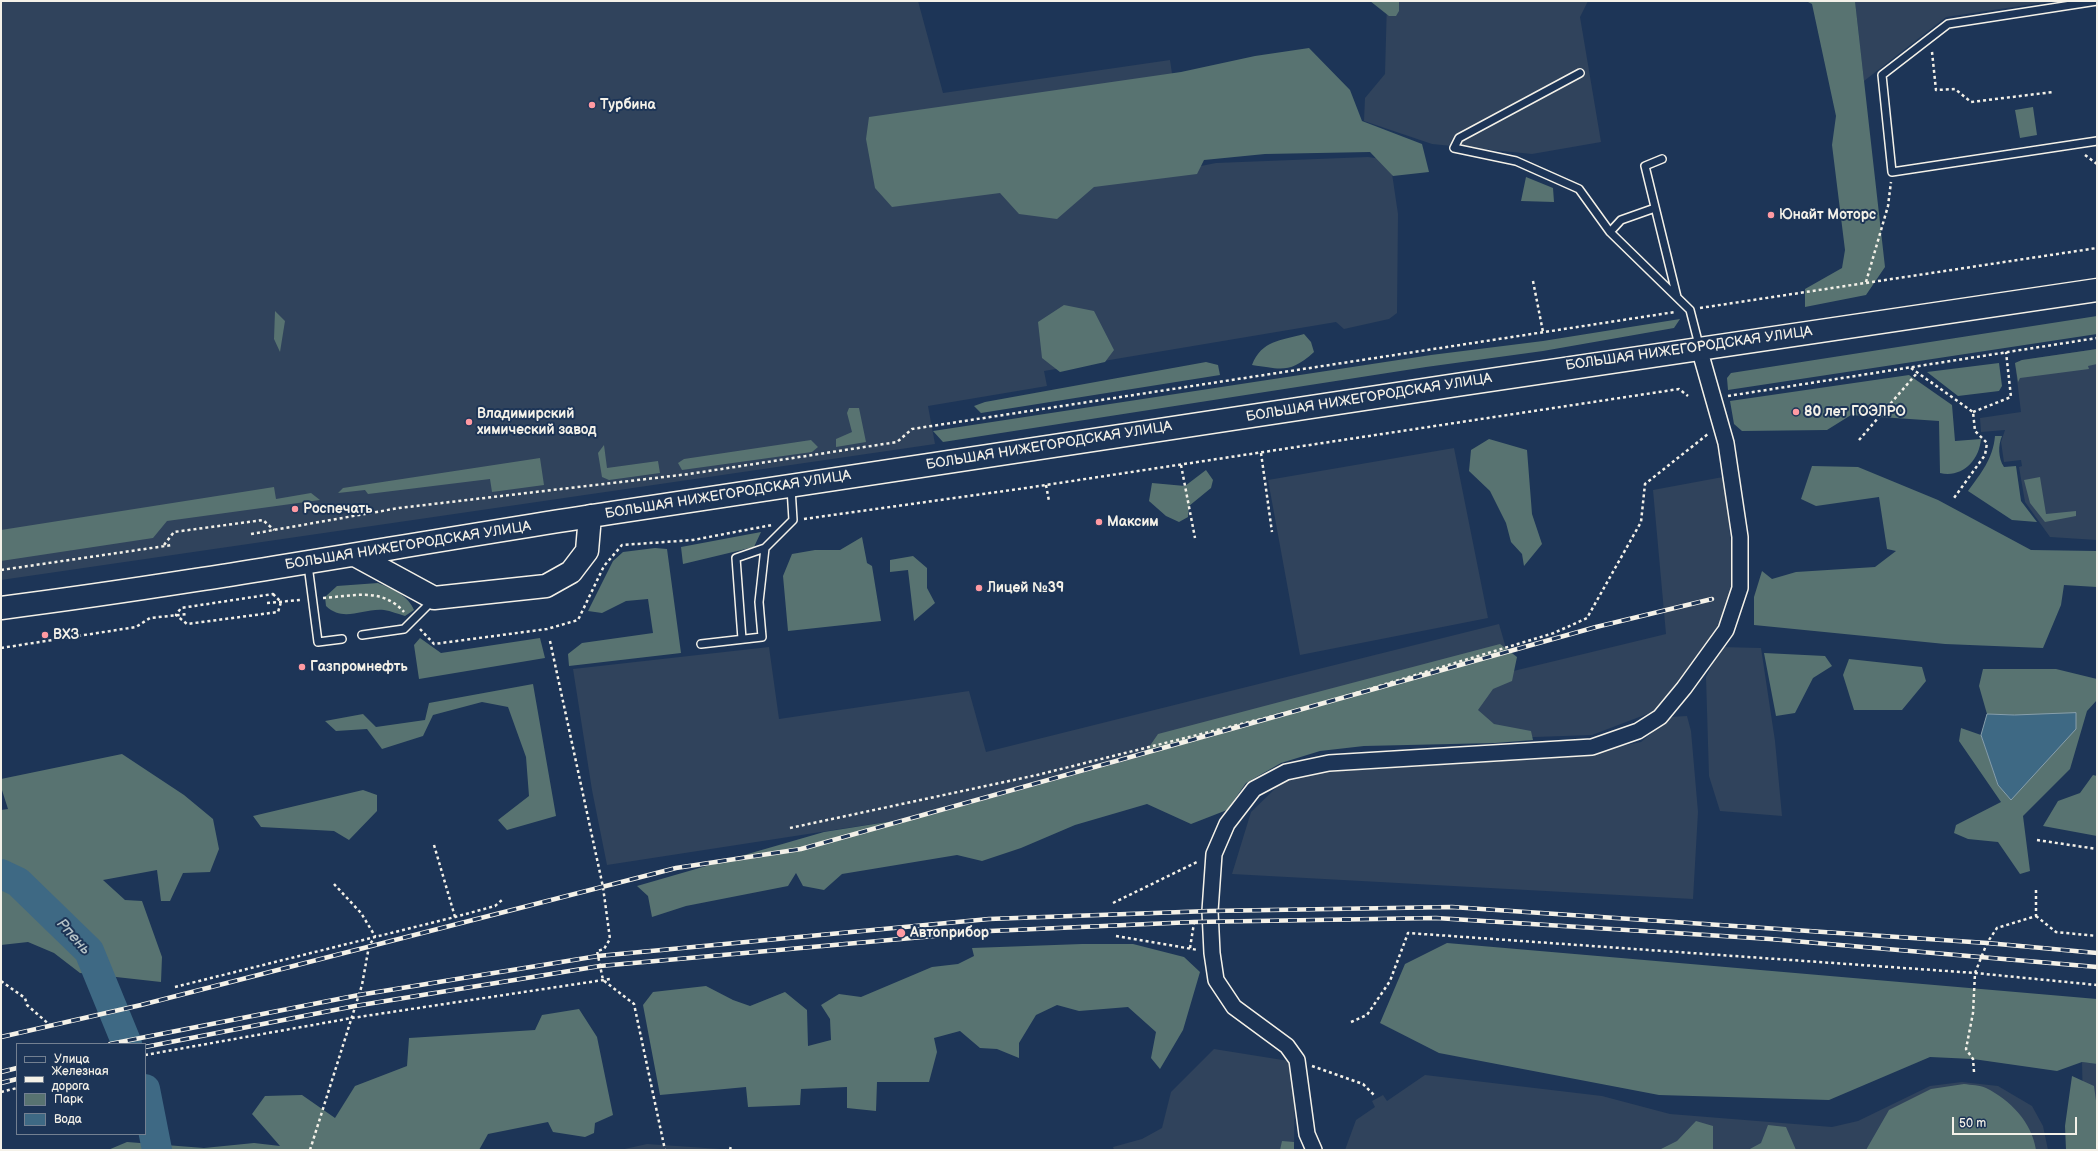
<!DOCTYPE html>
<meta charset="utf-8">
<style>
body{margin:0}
#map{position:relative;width:2098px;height:1151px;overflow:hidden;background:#1d3557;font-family:"Balsamiq Sans",sans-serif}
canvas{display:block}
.frame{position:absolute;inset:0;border:2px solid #f4f1e8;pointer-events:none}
.legend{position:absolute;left:16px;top:1043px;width:130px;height:92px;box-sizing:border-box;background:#1d3557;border:1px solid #738091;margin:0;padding:5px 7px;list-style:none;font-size:12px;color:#f4f1e8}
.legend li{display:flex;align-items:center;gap:8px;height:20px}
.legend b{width:20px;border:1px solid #738091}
.scale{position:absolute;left:1952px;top:1117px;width:125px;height:18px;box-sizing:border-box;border:2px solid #f4f1e8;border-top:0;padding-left:5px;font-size:12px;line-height:14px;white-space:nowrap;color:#f4f1e8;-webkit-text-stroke:3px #1d3557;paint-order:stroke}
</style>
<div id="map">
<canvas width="2098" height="1151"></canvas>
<div class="frame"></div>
<ul class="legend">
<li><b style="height:5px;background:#1d3557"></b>Улица</li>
<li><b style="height:5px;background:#f4f1e8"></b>Железная дорога</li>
<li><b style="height:11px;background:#587371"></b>Парк</li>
<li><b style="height:11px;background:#3e6984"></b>Вода</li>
</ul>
<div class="scale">50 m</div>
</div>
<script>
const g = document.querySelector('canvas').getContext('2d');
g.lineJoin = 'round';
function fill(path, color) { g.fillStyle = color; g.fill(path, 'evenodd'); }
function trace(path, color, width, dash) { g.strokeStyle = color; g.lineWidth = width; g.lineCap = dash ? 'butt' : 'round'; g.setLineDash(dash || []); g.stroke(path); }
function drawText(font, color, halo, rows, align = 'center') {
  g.font = font + ' "Balsamiq Sans",sans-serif'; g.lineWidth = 4; g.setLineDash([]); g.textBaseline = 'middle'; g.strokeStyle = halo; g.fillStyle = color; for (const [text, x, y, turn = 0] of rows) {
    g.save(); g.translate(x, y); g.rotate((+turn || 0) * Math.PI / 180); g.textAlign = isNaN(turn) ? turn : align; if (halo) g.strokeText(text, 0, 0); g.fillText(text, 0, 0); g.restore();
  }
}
fill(new Path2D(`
 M1,1H918L943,93L1170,60L1186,169L1216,163L1368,157L1390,160L1398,214L1397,313L1389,319L1344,329L1336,322L1044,371L1047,386L928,406L935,444L1,580Z
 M1387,1H1588L1580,17L1601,142L1532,154L1432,144L1364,121L1365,98L1385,74Z
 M1855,1H2054L1946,17L1864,81Z
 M2097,349V540L2050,537L2025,502L2019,467L2022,466L2021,460L2004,462L2001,442L2005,430L1981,432L1980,418L2021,412L2015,363L2022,360Z
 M1454,448L1488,618L1300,655L1268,480Z
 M1723,477L1735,575L1722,624L1655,711L1592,735L1479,739L1468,682L1666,634L1653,490Z
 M1499,624L1508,655L931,815L607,865L592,790L573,669L769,647L779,719L969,691L986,752Z
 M1721,647L1761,648L1775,741L1782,816L1720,811L1709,776L1706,677Z
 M1687,716L1691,731L1698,812L1693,899L1232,874L1251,812L1284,780L1310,773L1567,757L1641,742L1670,717Z
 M1214,1049L1295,1062L1294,1150H1114L1113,1147L1142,1139L1162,1128L1171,1092Z
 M2082,1062L2097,1064V1150H2084Z
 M1425,1075L1602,1096L1670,1114L1832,1127L1858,1121L1930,1086L1962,1082L1998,1086L2032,1106L2043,1126L2048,1150H1345L1356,1120L1375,1107L1372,1101L1383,1095L1387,1101Z
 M647,1144L735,1150H620Z`), '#30435c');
fill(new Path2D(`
 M1370,1H1399V11L1396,16H1389Z
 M1806,1H1855L1885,267L1866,295L1805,307V289L1842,268L1845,250L1832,145L1836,116L1812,4Z
 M1309,48L1350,90L1362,121L1422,144L1429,172L1393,176L1370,152L1265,154L1204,160L1197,174L1094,187L1057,219L1019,214L1000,193L892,207L875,188L866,139L869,117L1181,72L1255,56Z
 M2033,107L2037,135L2020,138L2015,110Z
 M1526,177L1553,188L1554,202L1521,201Z
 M1064,305L1094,311L1114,350L1105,362L1060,372L1042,358L1038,322Z
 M275,311L285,321L280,352L274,339Z
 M2097,316V334L1728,390L1727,378L1731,373Z
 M1680,319L1674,328L1543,351L1426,367L943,442L933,431L1431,355L1543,341Z
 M1304,334L1311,342L1314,352C1290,374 1281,369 1252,365C1262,340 1280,341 1304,334Z
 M2097,349V364L2088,366L2089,369L2020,378L2018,382L2015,363L2022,360Z
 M1206,362L1218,365L1220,375L981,413L974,406L985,402Z
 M1999,363L2002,386L1999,391L1958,396L1927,372Z
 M1909,375L1952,405L1955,441L1981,439C1979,461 1962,478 1940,473L1939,421L1851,415L1827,430L1742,431L1734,424L1730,401Z
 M849,408H859L866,442L836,447V439L852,432L847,413Z
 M1995,436H2002C1998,445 1998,458 2004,467L2016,466L2021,501L2037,522L2012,520L1968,491C1981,473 1993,459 1995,436Z
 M1489,439L1527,450L1532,514L1542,544L1524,566L1522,554L1511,542L1506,523L1490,491L1469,471L1471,450Z
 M811,440L818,447L812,452L682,470L678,463L684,459Z
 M604,445L607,468L658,461L660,473L609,480L602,477L598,453Z
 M540,458L544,485L492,492L490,479L368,494L365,490L338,493L343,488Z
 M1812,466L1858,467L1938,500L2031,550L2097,551V587L2064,585L2061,605L2043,648L1945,644L1754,625V597L1762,571L1772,579L1796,572L1875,567L1896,551L1887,549L1879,497L1816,506L1801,499Z
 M1206,470L1213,480L1211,488L1189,506L1188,517L1179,522L1166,516L1149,501L1152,483L1185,486Z
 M2040,477L2046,514L2076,511V516L2045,522L2030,503L2024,480Z
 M274,487L276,499L311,493L320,500L167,521L153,538L1,561V530Z
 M761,532L754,547L683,564L681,547Z
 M862,537L867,563L872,566L881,621L788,631L783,576L792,554L815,550H840Z
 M655,548L667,549L681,653L569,666L568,654L582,643L653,633L648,599L626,601L602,613L588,611L613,561L623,552Z
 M913,556L927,568V588L935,603L914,621L908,570L890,572V560Z
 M378,583C392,589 408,595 414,610L405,616C398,614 391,611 384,610C362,608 344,623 326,606L325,597L337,586Z
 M420,638L441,653L540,638L545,658L419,679L414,645Z
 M1500,644L1517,657L1512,681L1493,689L1478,710L1494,724L1531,731L1533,740L1495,743L1364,746L1320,751L1281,763L1246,783L1227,810L1191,824L1147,804L1075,825L1021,848L982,861L957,855L842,874L824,890L803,886L796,873L788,886L686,906L652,917L648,896L637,886L824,832L931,815L1143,756L1158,734Z
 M1764,653L1825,656L1832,666L1813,678L1795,713L1776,716Z
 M1849,659L1922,667L1926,681L1902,710H1854L1843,675Z
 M1983,669H2056L2097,679V700L2087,711L2070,769L2023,816L2030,871L2020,874L1998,842L1968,839L1954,833L1956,825L2001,802L1959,741L1961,728L1981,735L1998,785L2014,715L1987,714L1979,686Z
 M533,684L556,816L507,830L498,820L529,796L526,757L508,707L482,702L433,715L423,736L382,749L367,729L336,731L325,721L363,714L376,727L425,720L429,703Z
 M122,754L184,795L213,819L219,849L210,872L183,873L170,901H161L157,870L103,880L125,900L142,901L162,957L161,982L80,973L54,953L28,942L1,945V810L8,809L1,787V779Z
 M2093,775L2097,776V836L2043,826L2058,801L2080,793Z
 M363,790L377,795V811L349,840L334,831L261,827L253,816Z
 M1447,943L2097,999V1064L2082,1062L2057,1071L1973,1059L1930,1057L1829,1100L1659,1095L1439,1053L1380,1023L1405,964Z
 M1082,944H1133L1184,957L1200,972L1183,1030L1160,1069L1151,1058L1156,1032L1128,1007L1079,1011L1057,1005L1036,1015L1019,1043V1058L997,1049L980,1048L960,1031L934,1038L937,1052L929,1082H877L876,1111L847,1108V1087L801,1089L800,1105L748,1107L746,1087L660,1095L643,1005L653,992L706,986L733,1000L750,1006L785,992L807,1010L808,1046L831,1040L830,1019L821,1005L839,994L861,997L932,967L958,964L974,956L972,948Z
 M579,1009L597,1037L613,1115L595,1123L594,1133L585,1137L553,1132L548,1122L488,1134L479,1150H108L127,1142L204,1148L254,1143L280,1146L252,1114L265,1096L302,1095L335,1118L355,1086L407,1066L409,1038L535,1030L542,1015Z
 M2072,1076L2094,1086L2097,1108V1150H2066L2065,1126Z
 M1964,1084C1971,1085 1980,1085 1986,1088C2010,1100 2032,1122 2036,1150H1866L1889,1110L1931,1089Z
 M1696,1121L1713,1126V1150H1659L1677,1141Z
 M1768,1125L1786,1127L1796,1150H1748L1761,1143Z
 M1282,1141L1294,1142V1150H1280Z`), '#587371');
const water = new Path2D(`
 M2076,713V729L2011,800L1998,785L1981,735L1987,714L2014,715Z`);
fill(water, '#3e6984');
trace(water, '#879fac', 1);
trace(new Path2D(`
 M1,874L18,882L89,951L127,1044
 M145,1089L157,1150`), '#3e6984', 30);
const lane = new Path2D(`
 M2097,1L1948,24L1882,75L1892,172L2097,141
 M1580,73L1459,138L1454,148L1516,161L1579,189L1610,232L1690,310L1699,345
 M1662,159L1645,166L1677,297
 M1610,232L1621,220L1655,208
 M308,565L318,642L342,639
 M362,635L404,629L433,600
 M742,639L736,558L765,548
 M701,644L762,637L759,602L765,548L793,520L791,488`);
const street = new Path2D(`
 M1314,1150L1307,1134L1297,1060L1287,1046L1234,1007L1216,980L1212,953L1210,911L1214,854L1227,824L1254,789L1286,772L1329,763L1592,747L1638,731L1660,717L1684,688L1726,630L1740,588V537L1726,443L1699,348`);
const primary = new Path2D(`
 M355,555L434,598L546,586L571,572L587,551L590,516
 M1,608C205,582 408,544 611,513C1107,438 1601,362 2097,290`);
trace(lane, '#f4f1e8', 10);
trace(street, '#f4f1e8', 18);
trace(primary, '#f4f1e8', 25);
trace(new Path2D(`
 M1932,52L1936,90L1955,89L1971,102L2053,92
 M2085,155L2097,164
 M1533,281L1543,332
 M1866,282L1888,206L1891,182
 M1700,308L2097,248
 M1911,368L1973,412L1975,431L1987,443L1985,455L1954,498
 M1728,396L2097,338
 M1973,412L2011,397L2006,352
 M1859,440L1917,373
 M1261,453L1272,532
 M1181,465L1195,538
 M1046,485L1049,501
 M804,519L1026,488L1679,389L1688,396
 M251,534L399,508L689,474L897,442L912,429L1675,312
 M164,545L174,532L263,520L274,530
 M1,570L172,545
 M273,594L281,602L278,612L187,624L176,615L181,608Z
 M323,598C353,596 382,587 404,612
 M267,603L300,600
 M420,629L434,644L547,629L578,620L604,566L622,545L693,540L772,525
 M550,641L603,887L610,939L604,949L597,951L603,980L634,1004L665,1150
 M1,648L136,627L150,618L188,614
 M790,828L1037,775L1313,706L1554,633L1587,618L1641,522L1645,484L1708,434
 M2037,840L2097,849
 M434,845L455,917
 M1113,903L1197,862
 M2036,916L2056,932L2097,936
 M1116,936L1198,950
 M1190,948L1194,923
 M1,981L25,998L27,1005L51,1026
 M175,987L455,917L495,906L502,900
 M1351,1022L1367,1015L1390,981L1408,933L1975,973L2097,985
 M145,1055L352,1018L610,979
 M1312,1066L1363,1084L1374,1095
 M1974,1072L1973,1059L1966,1049L1973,1013L1975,973L1987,943L1997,928L2036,916V887
 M1,1092L17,1088
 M310,1150L362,985L369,946L375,936L361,913L334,884
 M730,1150L731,1146`), '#f4f1e8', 2.5, [3, 3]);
trace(lane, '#1d3557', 7);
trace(street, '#1d3557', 15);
trace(primary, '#1d3557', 22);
const rail = new Path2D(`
 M1,1037L141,1005L676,868L801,849L1596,627L1712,599
 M110,1044L359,995L598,956L989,919L1210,911L1452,907L1987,943L2097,953
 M145,1047L355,1006L600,966L990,931L1194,922L1436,918L1770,939L2097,967
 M1,1072L17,1068
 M1,1083L17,1079`);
trace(rail, '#f4f1e8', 4.5);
trace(rail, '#1d3557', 3, [9]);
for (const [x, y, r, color] of [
 [592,105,4,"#ff9aa2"],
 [1771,215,4,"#ff9aa2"],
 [1796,412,4,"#ff9aa2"],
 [469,422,4,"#ff9aa2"],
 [295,509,4,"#ff9aa2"],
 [1099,522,4,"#ff9aa2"],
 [979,588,4,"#ff9aa2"],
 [45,635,4,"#ff9aa2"],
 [302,667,4,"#ff9aa2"],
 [901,933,5,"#ff9aa2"]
]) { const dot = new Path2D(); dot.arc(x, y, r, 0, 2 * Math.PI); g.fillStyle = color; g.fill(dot); trace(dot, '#1d3557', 1.5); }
drawText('bold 14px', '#f4f1e8', '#1d3557', [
 ["Турбина",600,105],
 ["Юнайт Моторс",1779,215],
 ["80 лет ГОЭЛРО",1804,412],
 ["Владимирский",477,414],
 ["химический завод",477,430],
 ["Роспечать",303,509],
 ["Максим",1107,522],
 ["Лицей №39",987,588],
 ["ВХЗ",53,635],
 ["Газпромнефть",310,667],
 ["Автоприбор",910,933]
], 'left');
drawText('14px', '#f4f1e8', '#1d3557', [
 ["БОЛЬШАЯ НИЖЕГОРОДСКАЯ УЛИЦА",1689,349,-8],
 ["БОЛЬШАЯ НИЖЕГОРОДСКАЯ УЛИЦА",1369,398,-9],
 ["БОЛЬШАЯ НИЖЕГОРОДСКАЯ УЛИЦА",1049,446,-9],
 ["БОЛЬШАЯ НИЖЕГОРОДСКАЯ УЛИЦА",728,495,-9],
 ["БОЛЬШАЯ НИЖЕГОРОДСКАЯ УЛИЦА",408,546,-9]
]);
drawText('italic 15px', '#b4c1c5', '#1d3557', [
 ["Рпень",73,937,48]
]);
</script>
